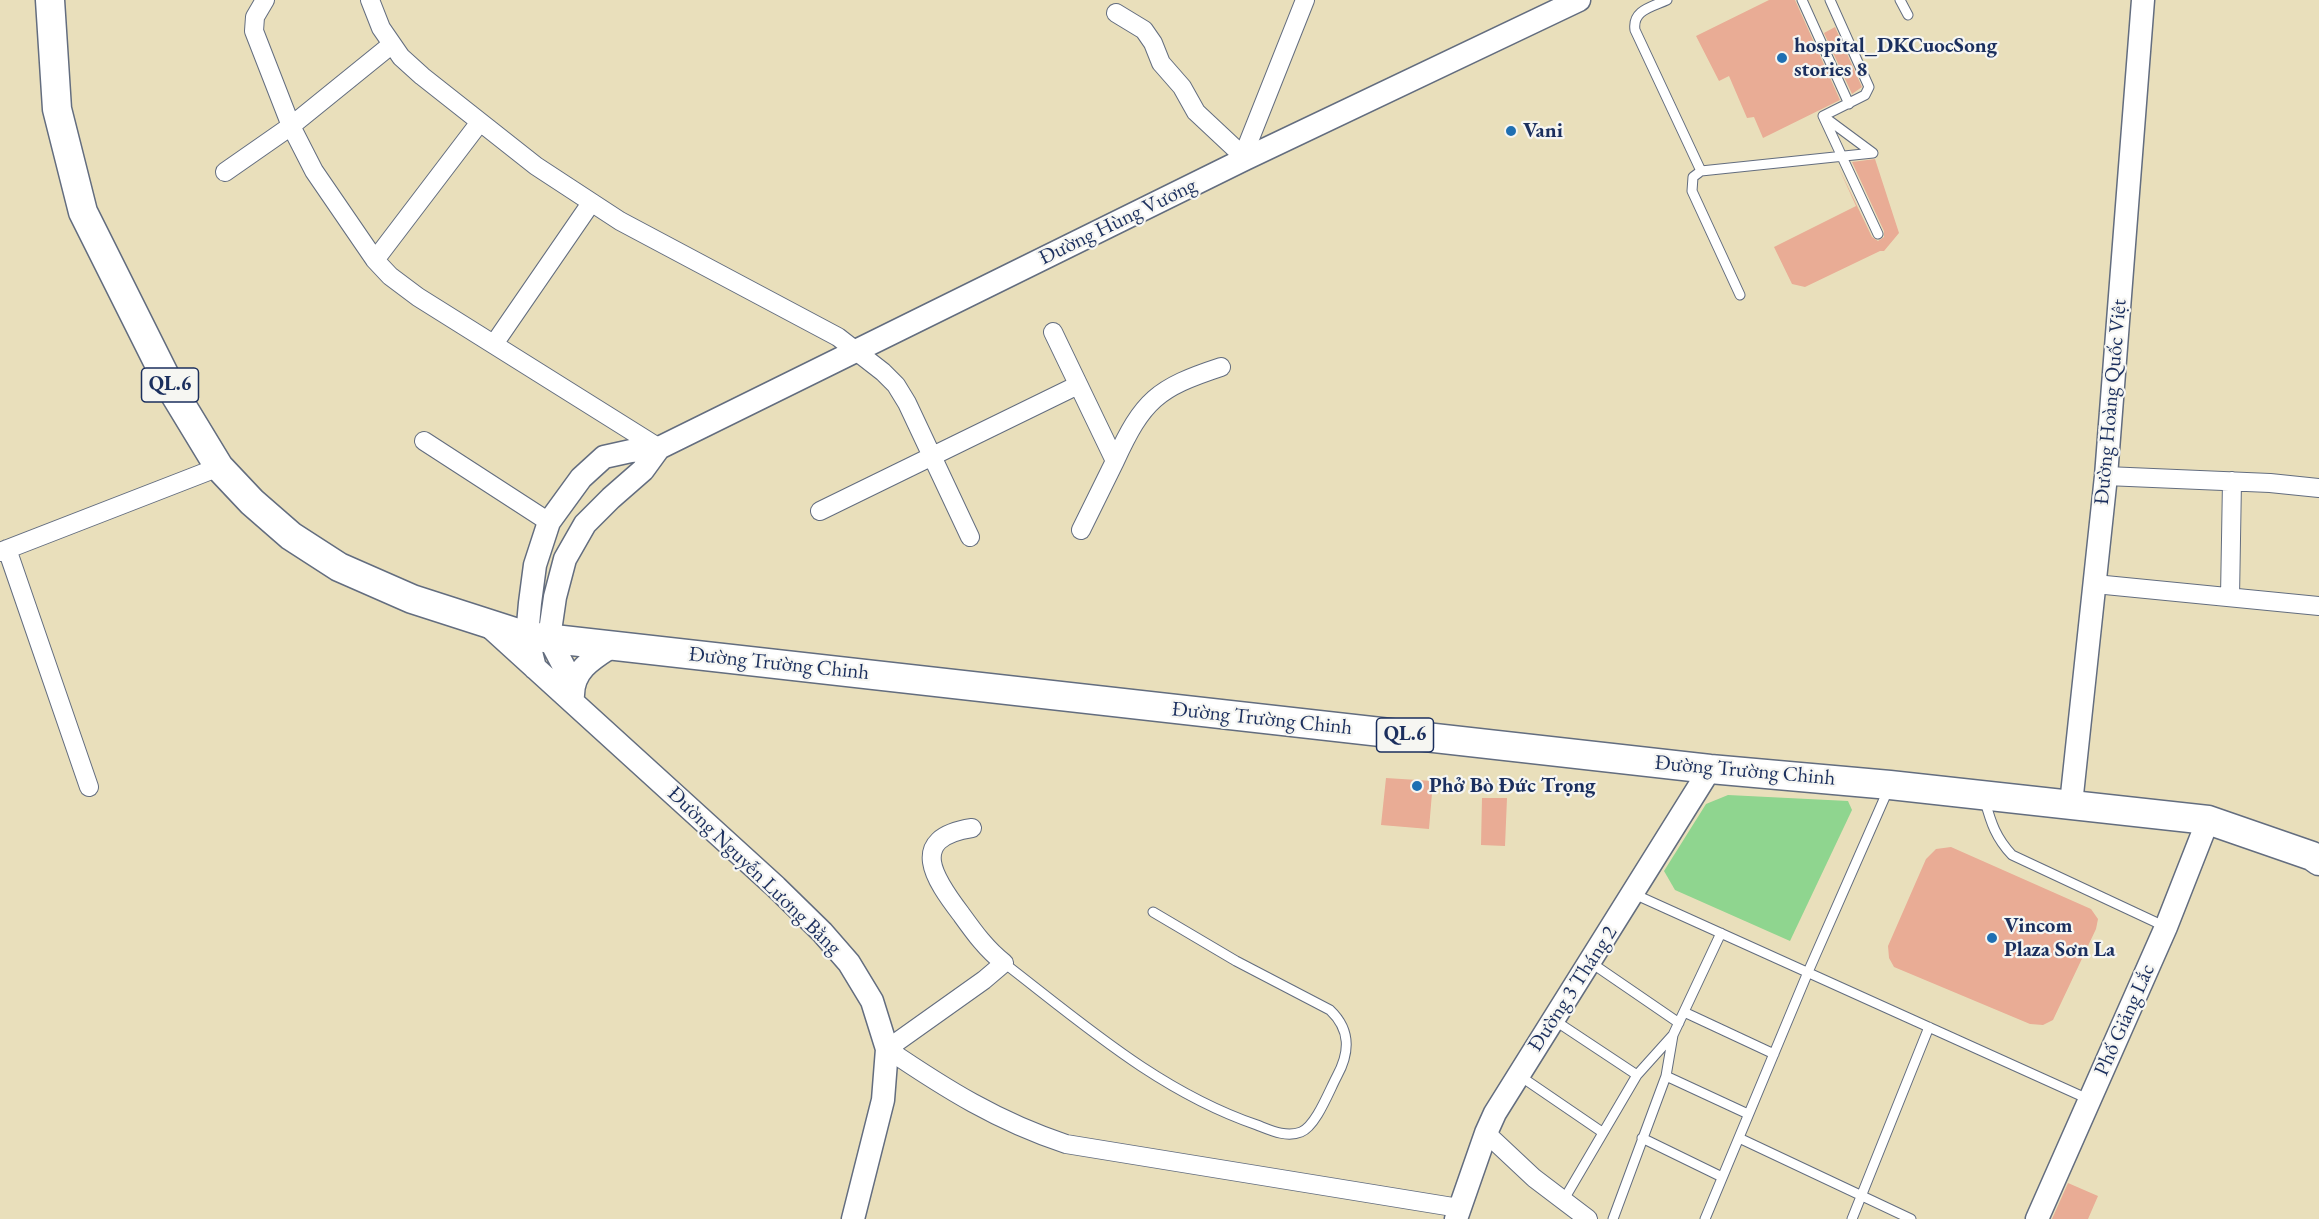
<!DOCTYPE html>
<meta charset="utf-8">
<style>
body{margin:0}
canvas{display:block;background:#e9dfbb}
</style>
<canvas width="2319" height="1219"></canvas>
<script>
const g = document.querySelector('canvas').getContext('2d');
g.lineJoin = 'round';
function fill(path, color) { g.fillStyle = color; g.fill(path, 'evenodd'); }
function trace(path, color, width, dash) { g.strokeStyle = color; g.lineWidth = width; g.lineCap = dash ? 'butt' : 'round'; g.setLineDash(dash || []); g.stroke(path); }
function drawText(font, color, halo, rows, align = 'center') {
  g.font = font + ' "EB Garamond",serif'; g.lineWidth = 4.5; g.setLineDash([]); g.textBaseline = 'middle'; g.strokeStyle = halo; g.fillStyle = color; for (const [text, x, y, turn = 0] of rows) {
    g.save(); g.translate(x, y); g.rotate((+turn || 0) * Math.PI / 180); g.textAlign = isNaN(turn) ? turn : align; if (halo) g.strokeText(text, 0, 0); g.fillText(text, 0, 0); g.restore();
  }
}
fill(new Path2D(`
 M1728,795L1848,801L1852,810L1790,941L1675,890L1664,871L1706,804Z`), '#8fd58f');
fill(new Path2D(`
 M1769,0H1795L1840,100L1763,138L1754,117L1747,118L1729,76L1719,81L1696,36Z
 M1835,27L1862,87L1852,94L1824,33Z
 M1875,159L1899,233L1884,251H1880L1805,287L1792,284L1774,247L1856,206L1837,164L1872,237L1878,241L1884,237V231L1852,162Z
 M1386,778L1433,781L1429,829L1381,825Z
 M1482,798H1507L1505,846L1481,845Z
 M1951,847L2091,909L2098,919L2096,929L2053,1020L2043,1025L2030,1024L1894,967L1889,958L1888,946L1926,859L1936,849Z
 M2068,1183L2098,1196L2088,1219H2052Z`), '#e9ac95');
const service = new Path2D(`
 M1667,0C1652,7 1632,10 1635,30L1701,171L1873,153L1823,116L1865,95L1869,87L1830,0
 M1802,0L1849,104
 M1900,0L1908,15
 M1824,118L1878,234
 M1701,171L1693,177L1692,191L1740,295
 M1985,801C1991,823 1996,838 2012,855L2166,927
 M1634,894L2088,1099
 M1590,962L1679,1023
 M1004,963C1083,1024 1160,1092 1257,1125C1270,1130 1286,1138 1301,1132C1316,1126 1329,1091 1337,1076C1350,1052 1351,1030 1330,1010L1236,961L1153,912
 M1684,1012L1774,1054
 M1554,1020L1637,1075
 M1520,1076L1602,1132
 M1666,1076L1748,1114
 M1642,1138L1722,1177
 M1739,1138L1911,1219
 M1563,1201L1637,1075L1673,1035L1721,933
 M1613,1219L1666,1076L1673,1035
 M1705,1219L1808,972L1888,790
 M1852,1219L1929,1027`);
const minor = new Path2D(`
 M265,0L255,17L254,31L291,126L314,171L375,260L390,276L418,297L659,448
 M370,0L381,28L401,57L422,76L536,166L620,221L838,337L883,372L896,385L907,403L970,537
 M1116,13L1144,30L1153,43L1161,63L1182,87L1196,112L1243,156
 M1245,159L1243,156L1305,0
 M225,172L291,126L391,45
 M375,260L480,122
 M1053,332L1115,461L1081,530
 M494,344L591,203
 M424,441L549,522
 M1115,461C1143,400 1157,388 1221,367
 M2106,476L2270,483L2319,488
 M820,511L1078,385
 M7,549L89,787
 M0,552L219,467
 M2095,584L2319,606
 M2230,597L2232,481
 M972,828C906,838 935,880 961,914C974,932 986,949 1004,963L984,980L887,1049C946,1089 997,1121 1066,1144L1459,1208
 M1486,1133L1534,1178L1588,1219`);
const tertiary = new Path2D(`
 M488,625L776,887L822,932L849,963L872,1001L887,1049L883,1100L853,1219
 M535,668L527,636L530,603L535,565L549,522L581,478L604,457L631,451L659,448L1245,159L1579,0
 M573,684L549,638L555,597L565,559L585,524L611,498L643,470L659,448
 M573,695C573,669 594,658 614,645
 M2071,804L2106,476L2143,0
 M1456,1219L1486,1133L1495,1113L1710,769
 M2037,1219L2166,927L2208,820`);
const primary = new Path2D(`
 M50,0L57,109L83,212L171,388L219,467L252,502L291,536L339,567L412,599L527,636L1710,769L1890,785L2208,820L2312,856L2319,861`);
trace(service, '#636d7f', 11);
trace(minor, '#636d7f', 20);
trace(tertiary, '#636d7f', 25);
trace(primary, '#636d7f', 31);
trace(service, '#fff', 9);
trace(minor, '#fff', 18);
trace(tertiary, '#fff', 22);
trace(primary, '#fff', 28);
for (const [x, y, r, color] of [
 [1782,58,6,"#1f6fb2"],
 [1511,131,6,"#1f6fb2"],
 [1417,786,6,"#1f6fb2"],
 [1992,938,6,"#1f6fb2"]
]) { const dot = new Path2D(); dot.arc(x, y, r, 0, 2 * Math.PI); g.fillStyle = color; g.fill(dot); trace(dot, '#f6f6f2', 2); }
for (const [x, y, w] of [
 [170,385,57],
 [1405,735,57]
]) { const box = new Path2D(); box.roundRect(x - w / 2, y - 17, w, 34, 4.5); g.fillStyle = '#f6f6f2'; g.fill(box); trace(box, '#1b2f5e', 1.5); }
drawText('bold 20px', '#1b2f5e', null, [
 ["QL.6",170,385],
 ["QL.6",1405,735]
]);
drawText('bold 21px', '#1b2f5e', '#f6f6f2', [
 ["hospital_DKCuocSong",1794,46],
 ["stories 8",1794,70],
 ["Vani",1523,131],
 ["Phở Bò Đức Trọng",1429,786],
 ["Vincom",2004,926],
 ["Plaza Sơn La",2004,950]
], 'left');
drawText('21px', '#1b2f5e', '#f6f6f2', [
 ["Đường Hùng Vương",1118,222,-26],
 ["Đường Hoàng Quốc Việt",2111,402,-85],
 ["Đường Trường Chinh",779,664,6],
 ["Đường Trường Chinh",1262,719,6],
 ["Đường Trường Chinh",1745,771,5],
 ["Đường Nguyễn Lương Bằng",754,871,44],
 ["Đường 3 Tháng 2",1573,989,-57],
 ["Phố Giảng Lắc",2125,1020,-66]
]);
</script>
